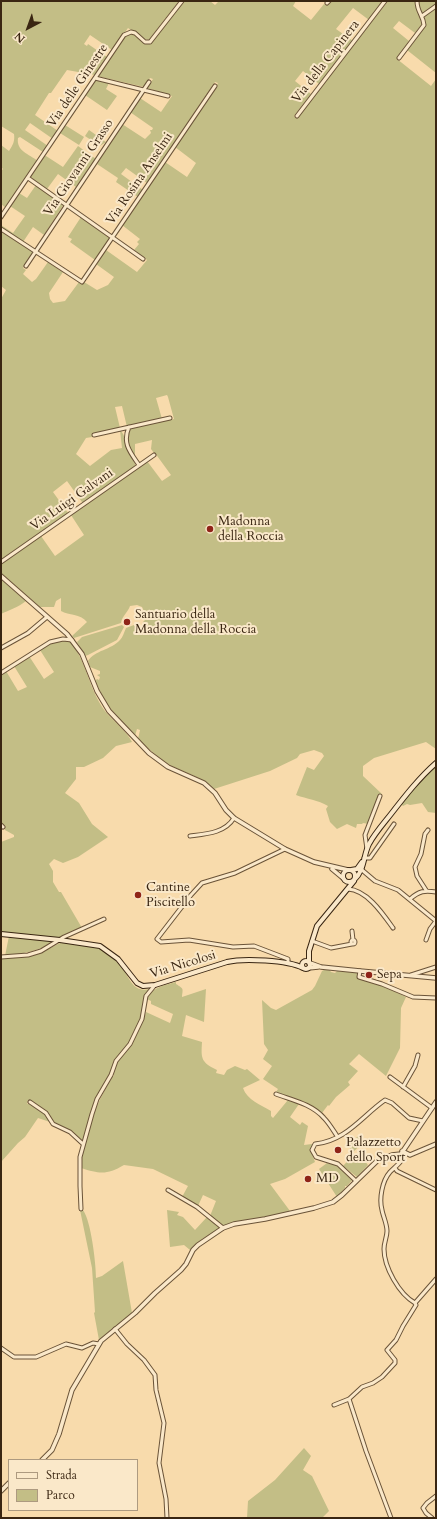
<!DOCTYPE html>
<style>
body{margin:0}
#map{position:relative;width:437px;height:1519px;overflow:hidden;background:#f8dbac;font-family:Cardo,serif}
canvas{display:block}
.frame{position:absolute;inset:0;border:2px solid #3a2612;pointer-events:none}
.legend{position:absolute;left:8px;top:1459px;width:130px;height:52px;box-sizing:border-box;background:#fae8c9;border:1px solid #ad9a80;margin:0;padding:5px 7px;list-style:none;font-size:12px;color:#3a2612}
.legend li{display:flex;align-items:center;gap:8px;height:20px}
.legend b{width:20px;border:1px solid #ad9a80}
.north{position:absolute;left:8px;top:8px;width:40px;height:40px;-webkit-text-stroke:3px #fae8c9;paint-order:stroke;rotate:221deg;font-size:11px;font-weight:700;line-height:16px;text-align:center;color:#3a2612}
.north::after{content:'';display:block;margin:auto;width:14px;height:18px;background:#3a2612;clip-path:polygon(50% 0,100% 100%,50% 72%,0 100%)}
</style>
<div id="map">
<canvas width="437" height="1519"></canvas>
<div class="frame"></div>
<ul class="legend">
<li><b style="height:5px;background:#fae8c9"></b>Strada</li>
<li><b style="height:11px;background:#c3be86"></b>Parco</li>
</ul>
<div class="north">N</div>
</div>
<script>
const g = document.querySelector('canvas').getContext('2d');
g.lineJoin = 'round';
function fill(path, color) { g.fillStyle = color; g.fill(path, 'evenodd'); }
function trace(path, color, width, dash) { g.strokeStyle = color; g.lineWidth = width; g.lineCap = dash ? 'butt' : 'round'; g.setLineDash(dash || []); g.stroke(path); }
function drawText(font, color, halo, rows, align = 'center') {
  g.font = font + ' Cardo,serif'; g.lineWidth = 4; g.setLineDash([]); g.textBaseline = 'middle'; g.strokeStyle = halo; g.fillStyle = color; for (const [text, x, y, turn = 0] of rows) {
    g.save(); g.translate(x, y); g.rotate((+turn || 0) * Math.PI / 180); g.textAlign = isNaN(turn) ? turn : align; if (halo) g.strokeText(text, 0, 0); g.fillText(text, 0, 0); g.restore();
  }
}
fill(new Path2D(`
 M1,1H179L149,40L143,39L128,28L112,50L90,35L84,44L87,46L88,44L107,57L95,75L67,70L51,93H49L35,115L58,131L53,139L30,123L25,130L48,146L43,152L20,137L18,138C16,151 29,154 38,161L6,208L1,204V171L3,169L1,167V145L9,151C13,145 15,141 14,134L1,126Z
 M183,1H210L215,5L219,1H296L293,6L311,20L324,4L326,5L330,1H383L369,20L353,8L336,29L353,41L319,84L303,71L295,81L311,94L294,116L296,118L388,1H415L422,24L415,33L399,21L393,28L409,41L397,59L431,86L436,79V749L426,742L374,758L363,766V776L382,794L379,795L369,824L363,823L362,824H357L356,828L347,824L337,829L330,822L326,809L328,806C318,800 307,799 296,795L307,767L314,770L324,756L322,753L314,750L300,754L297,758L270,771L214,789C201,776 185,773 170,765C158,758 148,748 138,739L140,730L137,729L135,736L107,705L95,681L97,679L99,680L100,677L97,675L100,674V671L90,667L88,661C95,650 111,650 120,640C123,637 124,632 126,628L134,625L137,630L141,632L144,625L143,622L147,618L142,607L137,605L130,606C128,612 122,616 121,623L74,638L72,636L87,622C80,613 69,616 61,611V598L56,601L54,607H40L1,573V563L41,536L55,556L84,535L71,515L147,461L162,481L171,475L155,453H154L151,449L152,440L135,444V457C129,447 125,439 130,428L174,419L168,397L167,395L156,398L162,419L127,427L122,406L115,407L120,428L93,433L92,437L86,438L76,454L90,466L111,450L122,448L120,430C126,436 125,442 127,449C130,455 136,459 135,467L85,502H82L67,481L53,492L68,513L1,560V299L6,290L1,286V230L33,252L23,268L26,270L23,274L32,282L36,279L48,262L63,272L49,293L50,299L53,303L65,301L79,282L82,284L84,282L97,290L108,285L114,277L96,264L106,250L137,272L147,260L134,250L139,244L137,242L140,239L122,225L165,162L187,177L196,163L175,147L218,83L215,82L147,183L126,168L121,174L143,190L138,197L116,182L118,178L97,164L122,124L145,139L151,133L150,130H152L153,128L130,112L140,98L161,112L172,96L147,88L153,79L150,78L144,87L97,76L125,35L133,34L146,44L151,43Z
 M418,1H436V4L425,13H421Z
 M436,7V73L407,50L424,28V15Z
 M98,79L109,83L106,89L117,96L107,110L85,95L95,80Z
 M65,125L84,137L79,145L60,133Z
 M89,130L106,142L100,146L85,136Z
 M78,146L96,159L76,187L58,174L47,189L30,177L44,156H46L63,167Z
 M36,185L64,204L44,235L33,227L23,242L1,227V225L13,233L25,216L10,206L19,193L27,198Z
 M81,217L110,238L95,260L70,242L72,239L68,237Z
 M1,579L26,601C19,607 9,610 1,614Z
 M122,625L124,627L117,640L88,655L85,656L77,642L82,637Z
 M62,641H70C87,662 89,690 105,711C113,721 127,731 132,742L116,746L103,758L84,767H76V779L65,793L79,803L92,824L108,837L78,857L63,863L54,859L49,864L53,871V882L59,892H61L82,928L60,938L1,932V842L14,837V835L5,830L1,823V674L6,671L18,691L27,687L14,666L29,656L44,679L54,672L40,650L50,643Z
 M436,766V813L428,812L422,803L410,805L407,804L403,806L401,804L421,781Z
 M9,936L54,941L53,943C37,951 22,954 5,956Z
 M60,943C75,944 93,944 106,952C112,956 118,962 122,968C130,978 133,993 149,989L145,997L141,1020L130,1042L115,1059L113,1068L94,1103L83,1142L55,1124L47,1112L32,1101L28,1100L27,1104H30L45,1114L50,1122L38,1118L25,1137L18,1143L1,1162V958C24,956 39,955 60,943Z
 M326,969H329L331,972L335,973L337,971L359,973V978L384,986L406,997L401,1008L400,1048L386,1076L359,1054L349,1064L358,1071L348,1082L350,1085L336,1097L329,1106L328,1105L322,1113C308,1103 292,1098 276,1092L278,1089L263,1079L272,1066L263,1059L268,1050L264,1044L262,1000L271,1008L276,1010L312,990L315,986L322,971Z
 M176,982V984C184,989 183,988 182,997L206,989L204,1022L186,1015L182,1036L202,1042C201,1059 201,1062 217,1070L216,1073L224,1075L227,1070L235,1066L245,1070L247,1069L260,1080L243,1088C247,1100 261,1105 271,1111V1116L273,1118L288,1100L299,1104L290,1117L300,1125L302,1122L308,1126L304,1145L312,1144V1154L315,1162L285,1179L270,1184L290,1211L262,1219L230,1223L223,1227L210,1216L216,1201L203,1195L198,1206L182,1197L188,1186L153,1169L124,1165C107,1175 100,1174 81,1168C81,1137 97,1103 112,1077L114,1076L113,1074L117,1060L131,1045L143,1021L146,1012L170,1023L173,1014L151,1004V1001L147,999C152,987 165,985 176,982Z
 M359,1135L365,1141L353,1152L348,1146Z
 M354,1154L360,1160L362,1158L368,1165L357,1177L343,1166Z
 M327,1163L339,1166L353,1179L347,1186H345V1188L337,1197L319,1169Z
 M80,1210H83C91,1221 96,1263 96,1278L102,1276L123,1261L132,1313L99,1340L94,1313L95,1312L92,1268Z
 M167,1210L179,1212L177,1215L183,1217L195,1230L207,1217L221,1228L202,1239L190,1250L184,1245L170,1247Z
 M304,1448L311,1456L303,1470L312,1476L329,1511L322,1518H247L248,1501L275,1480Z`), '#c3be86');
const minor = new Path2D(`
 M327,3L329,1
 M422,16L436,6
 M399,58L424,25C423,15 417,12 417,1
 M95,78L168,96
 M297,116L385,1
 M28,178L143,259
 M1,217L124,35L131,32L135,33L145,42H150L182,1
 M1,229L82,282L215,86
 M26,266L149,82
 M129,427C122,443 130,452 139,465
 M94,435L170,418
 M1,562L154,455
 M1,648L28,633L47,617
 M1,673L50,642L63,639L72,640
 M1,825L3,827
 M190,836C206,834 225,833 234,818
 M285,849L235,873L202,883L191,895L157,939L161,942L189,940L233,947L254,946L288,959V963
 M367,849L365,835L380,796
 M364,858H370L394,824
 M359,870H362L375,881L398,890L436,921
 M348,889C367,890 383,914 393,928
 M426,890L417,876L415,867L421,854L425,834L428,830
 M410,899C419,891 425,890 436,892
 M352,931L353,940
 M351 942a2 2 0 1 1 4 0a2 2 0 1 1-4 0Z
 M426,940L430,929L436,921
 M312,941L331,948L352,944
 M1,957L28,955L41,951L64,937L104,919
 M360,971L359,977L382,984L413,997L436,998
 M411,975L436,967
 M390,1077L432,1108
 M403,1087L415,1066L418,1055
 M276,1094C292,1100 312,1104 324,1118C329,1123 333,1130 337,1136
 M30,1102L46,1113L53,1124L70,1132L83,1144
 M395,1168L397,1171L436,1190
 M356,1181L338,1164L316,1157L312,1150L315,1144C346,1141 362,1116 385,1100L392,1103L409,1118L423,1121
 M168,1190L197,1207L223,1228
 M81,1209L80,1186V1157L92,1114L97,1099L111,1075L116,1061L130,1044L142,1019L146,996L155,985
 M415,1303L436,1279
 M115,1329L127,1344L144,1360L155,1375L156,1390L164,1423L159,1463L166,1499L167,1518
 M1,1348L14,1357H36L66,1344L82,1348L93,1343L99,1344
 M349,1399L366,1451L391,1518
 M334,1405L349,1399L362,1387L373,1383L382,1377L395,1363V1360L387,1350L396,1340L403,1326L416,1305L415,1303C399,1294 384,1267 384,1249C384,1242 387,1237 387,1231C387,1224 383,1216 382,1210C379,1199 382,1181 390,1172C394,1168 398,1165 401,1161V1154
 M432,1518L426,1513L423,1508L427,1503L436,1496`);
const tertiary = new Path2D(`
 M1,576L67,634L82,654L97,691L109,711L149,753L168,767L204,783L215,793L226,810L234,818L285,849L314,862L348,870
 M332,869L344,879
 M310,963L321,967L360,971L436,978
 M308,968L318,967
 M402,1151L410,1155L436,1144
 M42,1460L52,1450L59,1434L72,1390L101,1341L135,1313L155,1293L181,1270L186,1264L193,1250L198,1245L223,1228L234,1224L265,1219L314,1208L333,1202L342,1195L378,1160L392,1155L401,1154L436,1102
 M1,1491L9,1483`);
const secondary = new Path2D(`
 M343 876a6 6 0 1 1 12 0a6 6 0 1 1-12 0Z
 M351,870L357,869L362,862
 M354,880C365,870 363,856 369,844C375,833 384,823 391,814C405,796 419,778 436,763
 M1,934L60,940L100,946L118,959L137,983L143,986L155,985L227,962C243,958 288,960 303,968
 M302 965a4 4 0 1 1 8 0a4 4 0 1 1-8 0Z
 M309,963V951L317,926L354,881`);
trace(minor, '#6a5338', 5);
trace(tertiary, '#6a5338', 5.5);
trace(secondary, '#3a2612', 6);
trace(minor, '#fae8c9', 3);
trace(tertiary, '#fae8c9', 3.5);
trace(secondary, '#fae8c9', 4);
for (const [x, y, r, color] of [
 [210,529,4,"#8f2418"],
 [127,622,4,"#8f2418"],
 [138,895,4,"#8f2418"],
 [369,975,4,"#8f2418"],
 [338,1150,4,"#8f2418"],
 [308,1179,4,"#8f2418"]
]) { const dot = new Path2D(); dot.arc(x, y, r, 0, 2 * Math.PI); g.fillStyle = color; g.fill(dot); trace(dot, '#fae8c9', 1.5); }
drawText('13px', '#3a2612', '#fae8c9', [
 ["Via della Capinera",326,62,-52],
 ["Via delle Ginestre",78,86,-56],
 ["Via Giovanni Grasso",79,168,-56],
 ["Via Rosina Anselmi",140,179,-56],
 ["Via Luigi Galvani",72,500,-35],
 ["Via Nicolosi",183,965,-17]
]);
drawText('13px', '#3a2612', '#fae8c9', [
 ["Madonna",218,522],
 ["della Roccia",218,537],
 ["Santuario della",135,615],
 ["Madonna della Roccia",135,630],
 ["Cantine",146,888],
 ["Piscitello",146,903],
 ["Sepa",377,975],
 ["Palazzetto",346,1143],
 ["dello Sport",346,1158],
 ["MD",316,1179]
], 'left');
</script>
